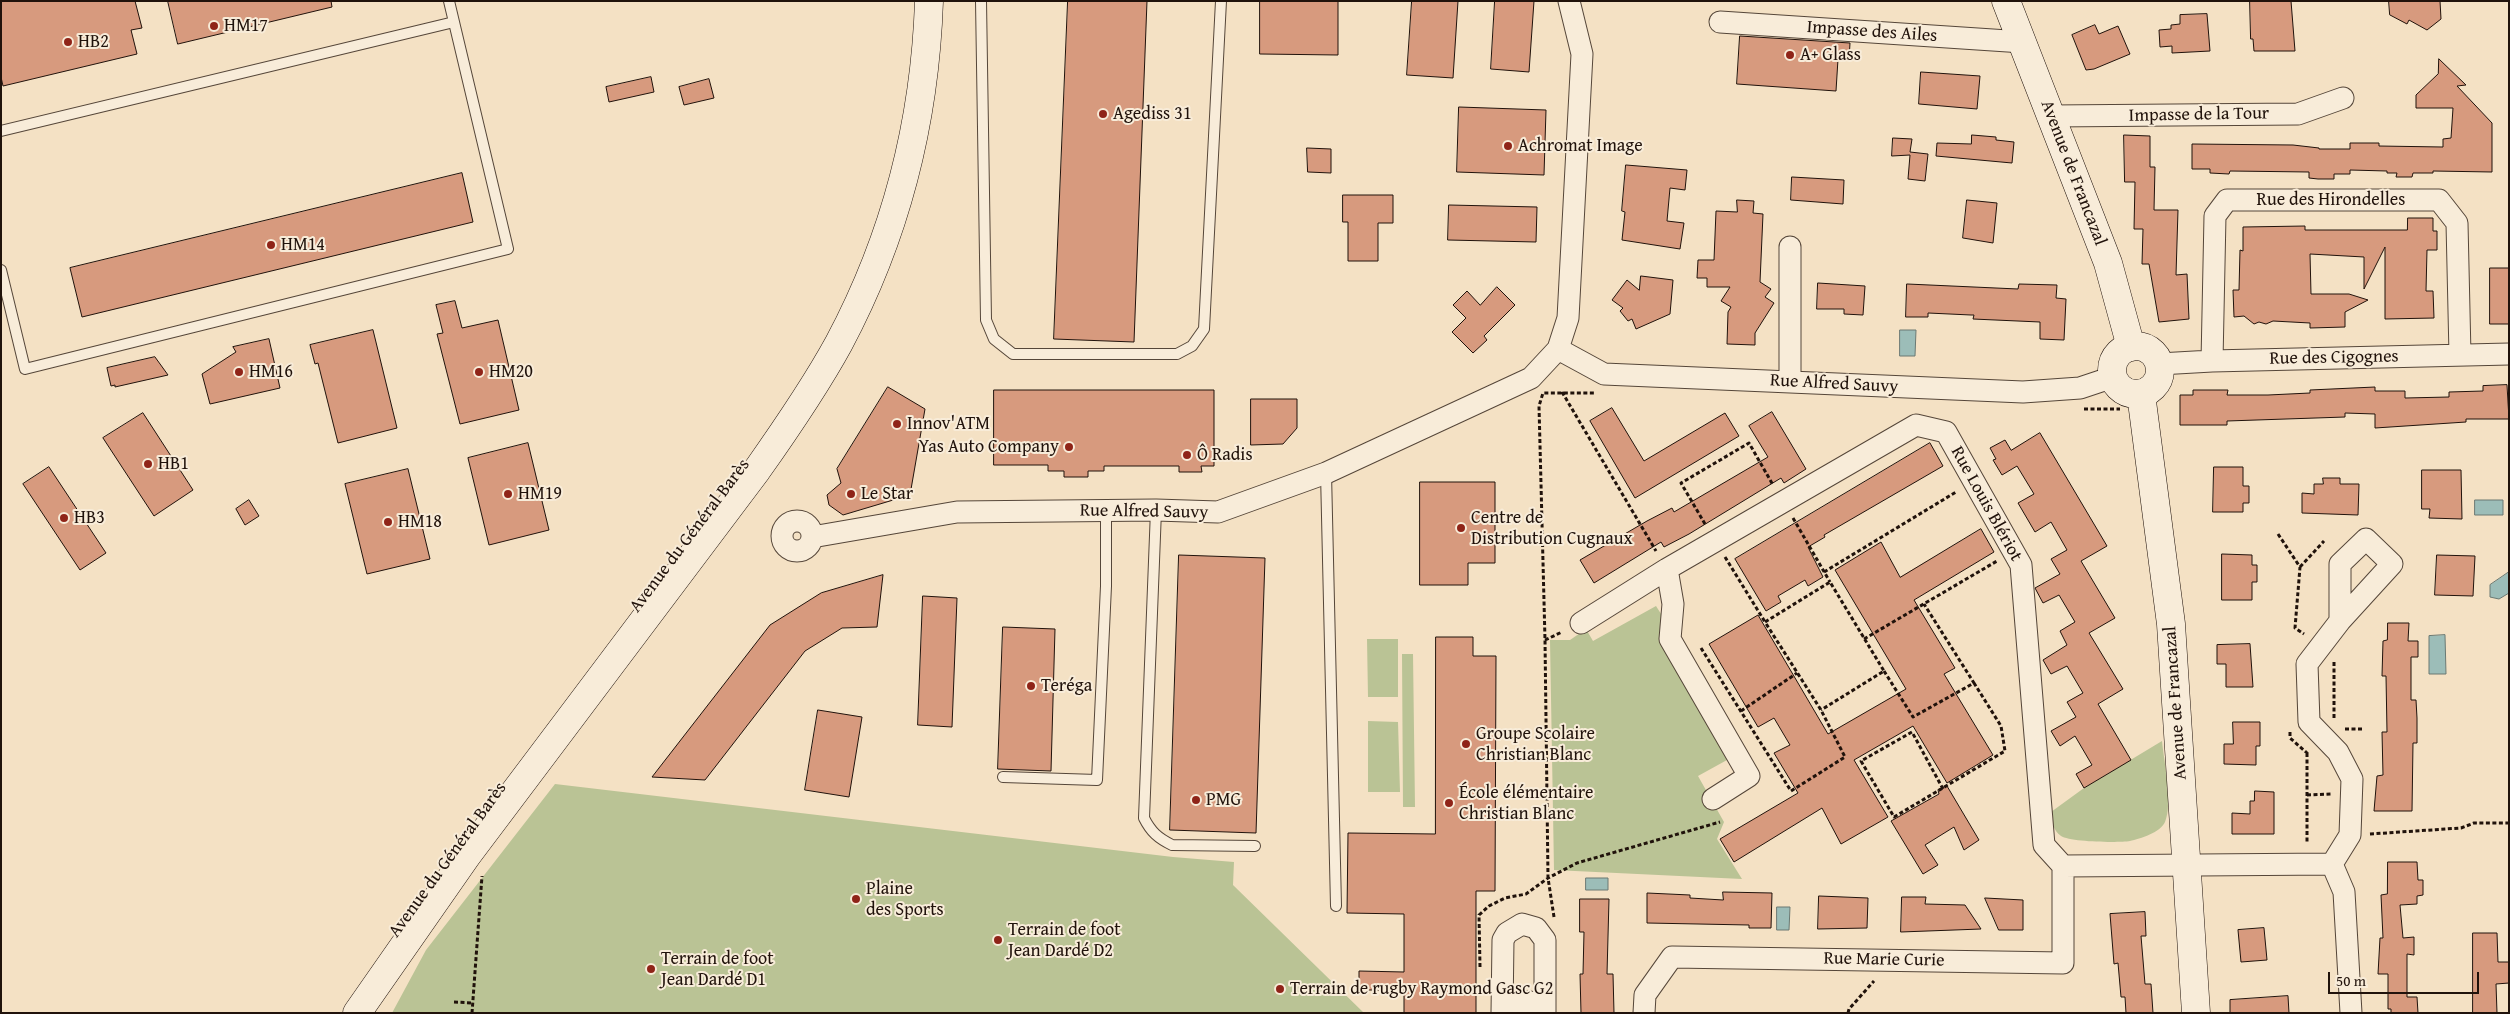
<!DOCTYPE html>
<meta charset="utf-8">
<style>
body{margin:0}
#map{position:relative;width:2510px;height:1014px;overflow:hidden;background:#f4e1c4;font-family:"Gentium Book Plus",serif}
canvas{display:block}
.frame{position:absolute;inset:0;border:2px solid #20120b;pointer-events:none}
.scale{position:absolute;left:2328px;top:972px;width:151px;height:22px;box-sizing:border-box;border:2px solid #20120b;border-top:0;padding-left:6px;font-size:15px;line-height:18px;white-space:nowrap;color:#20120b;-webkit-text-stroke:4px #f8ecd9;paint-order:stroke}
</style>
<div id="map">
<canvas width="2510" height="1014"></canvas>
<div class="frame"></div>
<div class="scale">50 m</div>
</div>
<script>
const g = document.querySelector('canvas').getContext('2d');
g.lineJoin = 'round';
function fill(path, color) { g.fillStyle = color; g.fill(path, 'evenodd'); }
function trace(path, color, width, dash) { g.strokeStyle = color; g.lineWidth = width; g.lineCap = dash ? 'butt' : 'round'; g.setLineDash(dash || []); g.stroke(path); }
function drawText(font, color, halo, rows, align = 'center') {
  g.font = font + ' "Gentium Book Plus",serif'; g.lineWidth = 4; g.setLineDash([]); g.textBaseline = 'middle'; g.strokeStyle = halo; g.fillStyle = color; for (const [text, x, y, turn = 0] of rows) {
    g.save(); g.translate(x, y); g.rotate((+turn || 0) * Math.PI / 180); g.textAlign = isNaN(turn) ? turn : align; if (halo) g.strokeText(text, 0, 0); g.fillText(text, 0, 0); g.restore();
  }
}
fill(new Path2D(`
 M1656,606L1663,617L1727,760L1698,776L1724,822L1717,839L1742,879L1554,870L1550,640H1570L1586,629L1593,641Z
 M1367,639H1398V697H1368Z
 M1402,654H1413L1415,807H1403Z
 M1368,721L1398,722L1400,792H1368Z
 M2162,741C2164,762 2173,803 2165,822C2161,832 2140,839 2130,841C2118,843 2070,842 2061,836C2053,830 2052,822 2051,812L2084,788Z
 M555,784L1173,857L1234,862L1233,885L1364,1013H392L426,950Z`), '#bac395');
const water = new Path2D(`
 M1900,330H1916L1915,356H1900Z
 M2475,500H2503V515H2475Z
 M2509,572V593L2499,599L2490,597V585Z
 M2445,635L2446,674H2429V636Z
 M1586,878H1608V890H1586Z
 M1777,907H1790L1789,930H1777Z`);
fill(water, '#9cbdb8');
trace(water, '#6a7973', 1);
const building = new Path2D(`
 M1,1H135L142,28L131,30L137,54L3,86L1,77Z
 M168,1H331L332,7L178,44Z
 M1068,1H1147L1134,342L1054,339Z
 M1260,1H1338V55L1260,54Z
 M1412,1H1458L1453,78L1407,75Z
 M1495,1H1534L1529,72L1491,69Z
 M2250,1H2291L2295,51H2254L2253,39H2251Z
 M2389,1H2440L2441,19L2427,30L2409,20L2407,24L2390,15Z
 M2207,14L2210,51L2172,53V46L2160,47L2159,30L2171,29V25L2180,24V15Z
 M2095,25L2099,34L2118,26L2130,54L2094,69L2086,70L2072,35Z
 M1740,36L1850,43L1849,60L1838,59L1836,91L1737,84Z
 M2439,59L2466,85L2457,86L2492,123V172L2433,171V173H2413L2412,177H2396L2397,173H2387V171L2350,170V174H2334V179H2318L2309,178V172L2230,171L2229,174L2210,173V169H2192V144L2293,145L2319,148V149H2350V143H2379V146L2443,147V139L2451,138L2453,108H2416V95L2438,74Z
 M1921,72L1980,76L1977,109L1919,104Z
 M651,77L654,92L609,102L606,87Z
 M709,79L714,98L684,105L679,87Z
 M1459,107L1546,110L1544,175L1457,172Z
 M1972,135L1996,137V140L2014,142L2012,163L1936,156L1937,143L1971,144Z
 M2124,135L2150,136V167H2155L2154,210H2178L2176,275L2187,274L2189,319L2159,322L2149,264H2142L2143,229H2134L2135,182H2125Z
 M1893,138L1912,139L1910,152L1928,154L1925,181L1908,179L1910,155L1892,156Z
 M1307,148L1331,149V173L1308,172Z
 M1626,165L1687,170L1685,190L1670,188L1667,221L1684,223L1680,249L1622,240L1625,212L1622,211Z
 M462,173L473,222L82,317L70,268Z
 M1792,177L1844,180L1843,204L1791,200Z
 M1343,195H1393V223H1378V261H1348V222H1343Z
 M1737,200L1754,201L1753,213L1763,214L1760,282L1771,289L1765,297L1774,303L1755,333V345L1727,344L1728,312L1731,307L1721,301L1730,287H1707V278H1697L1698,260H1714L1716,211L1737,212Z
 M1967,200L1997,203L1993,243L1963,238Z
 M1449,205L1537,207L1536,242L1448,240Z
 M2408,218H2433V231H2437V250H2427L2426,291H2433L2434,318L2385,319V247L2364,289V257L2310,254L2311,294H2349L2368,300L2345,312V327L2310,328V323L2273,321L2266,324L2259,322L2254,324L2244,316L2234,317L2233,290H2239L2240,250L2243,251V227L2305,226V230H2407Z
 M2490,268H2509V324H2490Z
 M1641,276L1673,280L1670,314L1636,329L1632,319L1628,321L1620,311L1623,308L1612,300L1627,280L1639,290Z
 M1818,283L1865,286L1863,315L1844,314V309H1817Z
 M1907,284L2018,289L2019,284L2057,285L2056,298L2066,299L2064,340L2040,339V322L1973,319L1974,315H1971L1928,313V317H1906Z
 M1497,287L1515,305L1484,336L1487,340L1473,353L1452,332L1466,318L1453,305L1467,291L1480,305Z
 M455,301L462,328L498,320L519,410L460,424L437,334L443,333L436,305Z
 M373,330L397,428L338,443L318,363L315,364L310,345Z
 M269,339L280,388L210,404L202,374L236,352L233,347Z
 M155,357L168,375L115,387V385L111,386L107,368Z
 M2507,385L2509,419H2466V422L2375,428V414L2345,413V417L2227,421V425H2180V395H2193V390H2228L2227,395H2268L2310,393V390L2375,387V391H2405V398L2449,397V392L2483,391V386Z
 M888,387L925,409L910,495L843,515L829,505L827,495L841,483L837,469Z
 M994,390H1214V466H1201L1202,472H1179V466H1104V471H1088V477H1064V471H1048V465H994Z
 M1251,399H1297V428L1283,444L1251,445Z
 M1612,408L1644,461L1725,413L1739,436L1635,498L1590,421Z
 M1772,412L1806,469L1784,483L1781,478L1689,534L1664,547L1661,542L1594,583L1580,560L1647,521L1672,508L1674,512L1768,457L1749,426Z
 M143,413L193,490L154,516L103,438Z
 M2040,433L2107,546L2081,561L2115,618L2089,633L2123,689L2098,704L2131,760L2084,788L2076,774L2092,765L2075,736L2060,746L2051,731L2076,717L2067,702L2083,693L2067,666L2051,674L2043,660L2067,645L2060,631L2075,622L2059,595L2043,603L2035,588L2060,574L2051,559L2067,550L2051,522L2035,532L2018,503L2034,494L2017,466L2002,475L1993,460L1996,459L1990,448L2005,440L2011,450Z
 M528,443L549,530L489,545L468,458Z
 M1930,443L1943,466L1824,535L1825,537L1808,547L1823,577L1808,586L1805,580L1778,596L1781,602L1766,611L1735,559Z
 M49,467L106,553L80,570L23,484Z
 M2214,467H2243V486H2249V503H2243V512H2213Z
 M408,469L430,559L367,574L345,484Z
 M2422,470H2461L2462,519L2429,518L2430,509H2422Z
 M2323,478H2340V484H2359L2358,515L2302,513V493L2314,494V484H2323Z
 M1420,482H1495V563H1468V585H1420Z
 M249,500L259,516L245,525L236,509Z
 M1981,529L1994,552L1914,600L1955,668L1944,674L1993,755L1947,783L1913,726L1854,760L1888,817L1841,844L1822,808L1734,862L1720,839L1798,793L1774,753L1790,745L1774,718L1758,727L1709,644L1758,615L1828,734L1906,689L1835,570L1881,542L1900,577Z
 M2222,554L2252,555V565H2257V582H2252V600H2222Z
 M1179,555L1265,558L1256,833L1170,830Z
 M2437,555L2475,556L2473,596L2435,595Z
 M883,575L877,627L842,628L805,651L705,780L652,777L770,625L821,593Z
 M923,596L957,598L952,727L918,725Z
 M2388,623H2409L2408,641H2418V657H2411V700H2416L2417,718V743H2413L2412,811H2374L2377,776L2383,775L2382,732H2387L2386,676H2382L2383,641L2387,640Z
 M1003,627L1055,629L1051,771L998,769Z
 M1436,637H1473V656H1496L1495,891H1476V1013H1404V990H1359V971L1404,972V914L1347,913L1348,833L1435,834Z
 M2250,644L2253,687H2226V664H2217V645Z
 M818,710L862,717L849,797L805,790Z
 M2233,722H2260V746H2256V765L2224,764V744H2233Z
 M1947,786L1979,840L1964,850L1954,827L1925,845L1938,865L1923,874L1891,821L1939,794L1938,790Z
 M2255,791L2274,792V834H2232V813L2250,814V801H2254Z
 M2388,862H2417L2418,880H2423V895L2417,896V904L2400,905L2403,938L2414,937V955L2407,954V997H2417L2418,1013H2391V1009H2388V974H2378L2380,938H2383L2381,895L2387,894Z
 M1723,892L1772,893L1771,928H1749V925L1647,923V893L1690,895V898L1723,900Z
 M1819,896L1868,898L1867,928L1818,929Z
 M1902,897H1926L1925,904L1965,905L1981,929L1901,932Z
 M1985,898L2023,900V930H1999Z
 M1580,899H1609L1607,974H1613L1614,1013H1581L1580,974H1583L1584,932H1580Z
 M2145,912L2146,936H2141L2145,984H2151L2153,1013H2126L2125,997H2121L2118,963L2114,964L2110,914Z
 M2264,928L2267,960L2241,962L2238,930Z
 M2473,933H2497L2498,962H2509V983L2496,984L2497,1013H2473Z
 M2288,996L2289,1013H2230V1000Z`);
fill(building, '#d79a7e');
trace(building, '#20120b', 1);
const lane = new Path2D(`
 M981,1L986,320L994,339L1013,354H1177L1192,346L1204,329L1221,1
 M1,131L454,22
 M1,270L25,369L508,249L449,1
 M1326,473L1336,906
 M1156,510L1144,818C1151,832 1158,838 1172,845L1255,846
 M1003,777L1097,780L1106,586V511`);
const street = new Path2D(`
 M1569,1L1582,54L1568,318L1558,349L1604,374L2023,392L2080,388L2113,377
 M1720,22L2023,42
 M2051,116L2298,114L2343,98
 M2212,361L2215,216L2227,200H2439L2457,223L2460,355
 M2159,364L2212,361L2509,354
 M1790,382V247
 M782 536a15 15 0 1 1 30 0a15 15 0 1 1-30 0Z
 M812,537L957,512L1156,510L1218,512L1326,473L1531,378L1558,349
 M1667,569L1673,604L1670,639L1749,776L1713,799
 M1581,623L1667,569L1916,425L1946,432L2021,565L2044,845L2063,866L2332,864L2344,892L2351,1013
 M2332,864L2350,835L2352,779L2338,752L2309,722L2307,664L2340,621L2392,564L2366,539L2340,564V621
 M1502,1013L1503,940L1507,933L1522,924L1536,928L1545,940V1013
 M1502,1013C1516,999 1528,999 1545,1007
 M1644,1013L1645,995L1672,957L2063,963V866`);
const secondary = new Path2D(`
 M2006,1L2108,263L2131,347
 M2112 370a24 24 0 1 1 48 0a24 24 0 1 1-48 0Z
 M2141,394L2171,624L2196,1013
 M357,1013L468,854L757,470C786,429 815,387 839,343C896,236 925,121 929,1`);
trace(lane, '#554639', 12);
trace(street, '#554639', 23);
trace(secondary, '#20120b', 29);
trace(new Path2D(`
 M1562,392L1656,551
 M2084,409H2120
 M1793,518L1830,582
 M1705,524L1681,483L1749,443L1773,485
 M2278,534L2300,567L2295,628L2304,634
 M1725,557L1765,622
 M2300,567L2324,541
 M1824,572L1956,492
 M1864,639L1997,561
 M1545,640L1562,632
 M1701,648L1791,791L1845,757L1821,710L1765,622L1830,582L1884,671L1821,710
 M1884,671L1913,717L1974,683L1924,604
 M1741,711L1797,673
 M2334,718V662
 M2345,729H2364
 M2290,732V738L2307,753L2309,751
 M2307,753V844
 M1943,789L1912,732L1861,761L1894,817L2005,751L2001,726L1974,683
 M2307,795L2331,794
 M2370,834L2461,828L2474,823H2509
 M1554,917L1548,878L1545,640L1539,406L1543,393H1596
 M1480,967L1479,915L1489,906L1505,898L1526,894L1548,878L1577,863L1720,822
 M454,1002L473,1003
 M472,1013L482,876
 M1848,1013L1849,1009L1874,981`), '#20120b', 3, [4, 2.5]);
trace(lane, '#f8ecd9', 10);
trace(street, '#f8ecd9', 21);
trace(secondary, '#f8ecd9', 28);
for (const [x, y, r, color] of [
 [214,26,5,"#8f2418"],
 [68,42,5,"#8f2418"],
 [1790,55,5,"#8f2418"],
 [1103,114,5,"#8f2418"],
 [1508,146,5,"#8f2418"],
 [271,245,5,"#8f2418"],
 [239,372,5,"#8f2418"],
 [479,372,5,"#8f2418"],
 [897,424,5,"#8f2418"],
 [1069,447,5,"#8f2418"],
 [1187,455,5,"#8f2418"],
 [148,464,5,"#8f2418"],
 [508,494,5,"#8f2418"],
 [851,494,5,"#8f2418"],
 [64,518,5,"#8f2418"],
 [388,522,5,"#8f2418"],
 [1461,528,5,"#8f2418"],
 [1031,686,5,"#8f2418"],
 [1466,744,5,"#8f2418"],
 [1196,800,5,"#8f2418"],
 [1449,803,5,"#8f2418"],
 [856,899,5,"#8f2418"],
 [998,940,5,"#8f2418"],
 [651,969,5,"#8f2418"],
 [1280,989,5,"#8f2418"]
]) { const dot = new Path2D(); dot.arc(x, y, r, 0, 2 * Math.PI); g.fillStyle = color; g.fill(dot); trace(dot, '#f8ecd9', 2); }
drawText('18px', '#20120b', '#f8ecd9', [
 ["HM17",224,26],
 ["HB2",78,42],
 ["A+ Glass",1800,55],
 ["Agediss 31",1113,114],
 ["Achromat Image",1518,146],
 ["HM14",281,245],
 ["HM16",249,372],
 ["HM20",489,372],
 ["Innov'ATM",907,424],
 ["Yas Auto Company",1059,447,"right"],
 ["Ô Radis",1197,455],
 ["HB1",158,464],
 ["HM19",518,494],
 ["Le Star",861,494],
 ["HB3",74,518],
 ["Centre de",1471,518],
 ["Distribution Cugnaux",1471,539],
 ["HM18",398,522],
 ["Teréga",1041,686],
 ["Groupe Scolaire",1476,734],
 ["Christian Blanc",1476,755],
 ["École élémentaire",1459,793],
 ["Christian Blanc",1459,814],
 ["PMG",1206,800],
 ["Plaine",866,889],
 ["des Sports",866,910],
 ["Terrain de foot",1008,930],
 ["Jean Dardé D2",1008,951],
 ["Terrain de foot",661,959],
 ["Jean Dardé D1",661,980],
 ["Terrain de rugby Raymond Gasc G2",1290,989]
], 'left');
drawText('18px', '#20120b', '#f8ecd9', [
 ["Impasse des Ailes",1872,32,4],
 ["Impasse de la Tour",2199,115,-1],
 ["Avenue de Francazal",2073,173,69],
 ["Rue des Hirondelles",2331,200],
 ["Rue des Cigognes",2334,358,-1],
 ["Rue Alfred Sauvy",1834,384,3],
 ["Rue Louis Blériot",1986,504,61],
 ["Rue Alfred Sauvy",1144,512,1],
 ["Avenue du Général Barès",690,536,-53],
 ["Avenue de Francazal",2176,703,-94],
 ["Avenue du Général Barès",448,860,-54],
 ["Rue Marie Curie",1884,960,1]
]);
</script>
